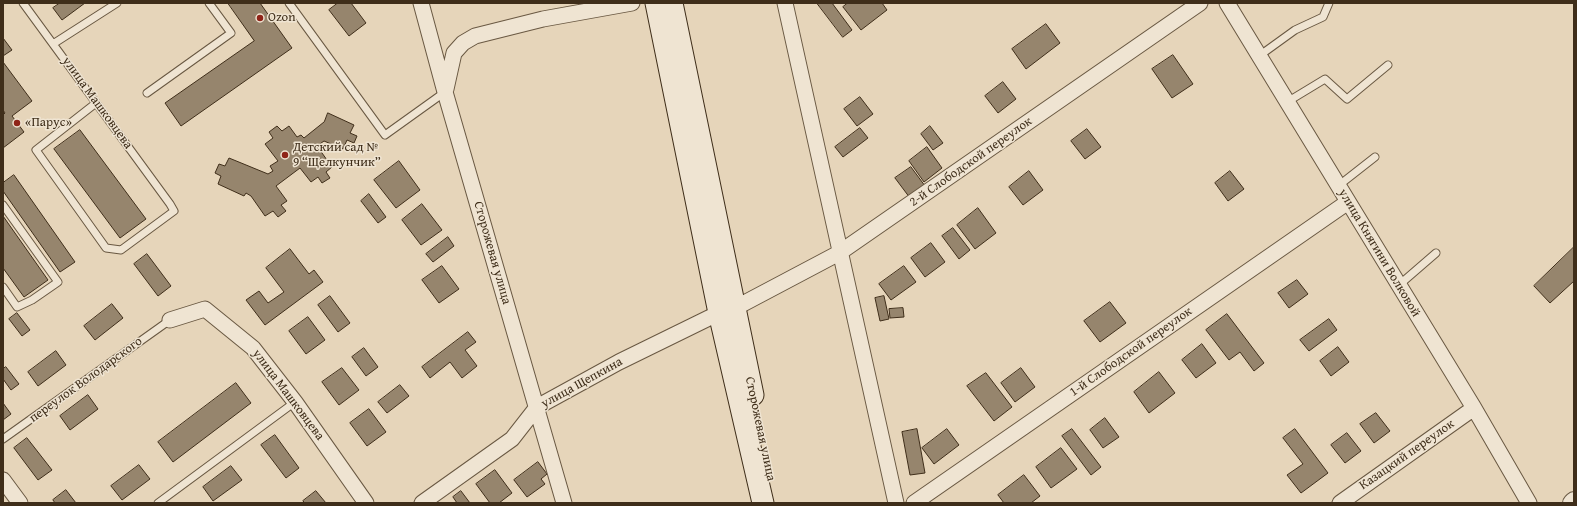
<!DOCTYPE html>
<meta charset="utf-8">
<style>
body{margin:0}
#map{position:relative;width:1577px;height:506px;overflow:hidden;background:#e6d5ba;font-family:"Gentium Book Plus",serif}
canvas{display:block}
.frame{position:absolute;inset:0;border:4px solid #3f2e1a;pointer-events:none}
</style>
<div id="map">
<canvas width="1577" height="506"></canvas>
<div class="frame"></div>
</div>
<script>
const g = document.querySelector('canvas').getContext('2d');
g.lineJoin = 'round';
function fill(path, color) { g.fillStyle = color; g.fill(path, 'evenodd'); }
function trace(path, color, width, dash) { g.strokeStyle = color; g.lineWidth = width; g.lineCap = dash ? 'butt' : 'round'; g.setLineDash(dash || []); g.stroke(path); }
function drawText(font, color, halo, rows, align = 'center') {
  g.font = font + ' "Gentium Book Plus",serif'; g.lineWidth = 3; g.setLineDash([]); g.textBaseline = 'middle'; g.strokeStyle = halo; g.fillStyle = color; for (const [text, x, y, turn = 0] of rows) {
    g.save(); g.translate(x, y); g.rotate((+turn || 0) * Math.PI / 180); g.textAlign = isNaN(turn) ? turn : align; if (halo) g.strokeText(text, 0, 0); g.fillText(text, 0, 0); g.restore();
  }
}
const building = new Path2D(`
 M60,3H85L62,20L53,8Z
 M228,3H260L292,48L181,126L165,103L254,41Z
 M338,3H351L366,23L349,36L329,10Z
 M817,3H832L852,30L843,37Z
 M848,3H882L887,10L861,30L843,7Z
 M1046,24L1060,43L1026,69L1012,49Z
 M3,38L12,50L3,56Z
 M1173,55L1193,84L1172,98L1152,69Z
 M3,62L32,101L12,116L24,132L3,148V115L5,113L3,110Z
 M1003,82L1016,99L998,113L985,96Z
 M860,97L873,114L857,126L844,109Z
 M328,113L354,125L350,133L357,136L354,143L347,140L343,149L324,141L317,146L332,167L326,172L330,178L322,183L318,177L311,182L300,168L276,186L287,201L281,205L286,211L278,217L273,211L265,216L251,196L246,193L244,196L218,184L221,176L215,173L219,164L225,166L229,158L268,174L273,171L270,166L278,161L265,144L273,138L269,132L277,126L282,131L289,126L297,137L301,135L304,138L324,122Z
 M930,126L943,143L933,150L921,134Z
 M860,128L868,138L843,157L835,147Z
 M1087,129L1101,147L1085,159L1071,141Z
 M80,130L146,219L120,238L54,149Z
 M927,147L942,168L924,182L909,161Z
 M399,161L420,190L396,208L374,180Z
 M911,167L928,190L913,202L895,178Z
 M1029,171L1043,190L1023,205L1009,187Z
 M1230,171L1244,189L1228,201L1215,183Z
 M14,175L75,262L60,272L3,191V183Z
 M369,194L386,217L378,223L361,201Z
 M422,204L442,230L421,245L402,220Z
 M978,208L996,233L975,249L957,225Z
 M3,216L48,280L24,297L3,268Z
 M953,228L970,250L959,259L942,236Z
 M448,237L454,246L433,262L426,254Z
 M931,243L945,262L925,277L911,258Z
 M1574,247V281L1550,303L1534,286Z
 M290,249L309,274L314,270L323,282L265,325L246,300L259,291L268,303L284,292L266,268Z
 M147,254L171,286L158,296L134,264Z
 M442,266L459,289L439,303L422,280Z
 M904,266L916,282L891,300L879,284Z
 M1297,280L1308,294L1289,308L1278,293Z
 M330,296L350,323L338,332L318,305Z
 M884,296L889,319L880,321L875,298Z
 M1110,302L1126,323L1100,342L1084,321Z
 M112,304L123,318L95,340L84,326Z
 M903,308L904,317L890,318L889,309Z
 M17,313L30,330L22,336L9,319Z
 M1227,314L1264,363L1254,371L1240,352L1229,360L1206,330Z
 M308,317L325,340L306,354L289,331Z
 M1329,319L1337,330L1309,351L1300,340Z
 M468,332L476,342L465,350L477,366L462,378L450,362L430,378L422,367Z
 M1202,344L1216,363L1196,378L1182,360Z
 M1338,347L1349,362L1331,376L1320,361Z
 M364,348L378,367L366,376L352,357Z
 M56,351L66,365L38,386L28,372Z
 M6,367L19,384L11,390L3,379V369Z
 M342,368L359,390L339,405L322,382Z
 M1021,368L1035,387L1015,402L1001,383Z
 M1159,372L1175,393L1149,413L1134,392Z
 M986,373L1012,407L994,421L967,386Z
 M236,383L251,403L173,462L158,442Z
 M400,385L409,396L387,413L378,402Z
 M88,395L98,409L70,430L60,416Z
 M3,403L11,414L3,420Z
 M369,409L386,432L367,446L350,423Z
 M1376,413L1390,431L1374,443L1360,424Z
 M1105,418L1119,437L1103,448L1090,430Z
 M917,429L925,473L910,475L902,432Z
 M947,429L959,445L934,464L922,448Z
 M1072,429L1101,467L1091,475L1062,436Z
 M1295,429L1328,473L1301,493L1287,475L1303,464L1283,438Z
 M1347,433L1361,451L1345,463L1331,445Z
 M275,435L299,468L286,478L261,445Z
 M27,438L52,470L38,480L14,448Z
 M1061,448L1077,469L1051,488L1036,467Z
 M538,462L547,474L541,479L545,484L527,497L514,480Z
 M139,465L150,479L122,500L111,486Z
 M231,466L242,480L213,501L203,487Z
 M495,470L512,493L499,503H490L476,484Z
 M1024,475L1040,496L1031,503H1004L998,495Z
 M66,490L76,503H55L53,500Z
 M316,491L326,503H305L303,501Z
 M461,491L470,503H457L453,497Z`);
fill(building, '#96856d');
trace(building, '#3f2e1a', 1);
const service = new Path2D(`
 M23,3L170,204L174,211L121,250L106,248L36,150L96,103
 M289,3L385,135L445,92
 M53,44L117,3
 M1259,56L1295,30L1323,17L1329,3
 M147,93L231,33L209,3
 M1287,102L1325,79L1347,99L1388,65
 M1338,186L1375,157
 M3,205L58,282L32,300L17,307L3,287
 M1399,285L1436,253
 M3,439L170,320
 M158,503L295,402`);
const minor = new Path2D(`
 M421,3L445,92L564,503
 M785,3L896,503
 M1227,3L1474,408L1529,503
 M446,89L454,53L463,43L475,36L543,19L632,3
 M735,308L839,253L1200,3
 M170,320L205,309L253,348L295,402L366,503
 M3,480L20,503
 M422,503L512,439L537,407L619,362L719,313
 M914,503L1348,202
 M1340,503L1474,408`);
const tertiary = new Path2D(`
 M1572,503L1574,501`);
const secondary = new Path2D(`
 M656,3L719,313L763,503
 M672,3L753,395`);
trace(service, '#695842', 9);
trace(minor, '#695842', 17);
trace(tertiary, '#695842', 20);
trace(secondary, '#3f2e1a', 23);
trace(service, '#efe4d2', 7);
trace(minor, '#efe4d2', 15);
trace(tertiary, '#efe4d2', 18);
trace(secondary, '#efe4d2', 21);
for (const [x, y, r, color] of [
 [260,18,4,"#8f2418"],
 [17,123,4,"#8f2418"],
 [285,155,4,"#8f2418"]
]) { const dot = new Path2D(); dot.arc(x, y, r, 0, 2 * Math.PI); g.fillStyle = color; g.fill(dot); trace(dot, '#efe4d2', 1.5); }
drawText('13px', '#3f2e1a', '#efe4d2', [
 ["Ozon",268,18],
 ["«Парус»",25,123],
 ["Детский сад №",293,148],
 ["9 “Щелкунчик”",293,163]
], 'left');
drawText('13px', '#3f2e1a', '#efe4d2', [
 ["улица Машковцева",97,103,54],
 ["2-й Слободской переулок",971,162,-35],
 ["Сторожевая улица",492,253,74],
 ["улица Княгини Волковой",1379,253,59],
 ["1-й Слободской переулок",1131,352,-35],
 ["переулок Володарского",86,380,-36],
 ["улица Щепкина",582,383,-29],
 ["улица Машковцева",288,395,53],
 ["Сторожевая улица",760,429,78],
 ["Казацкий переулок",1407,455,-35]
]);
</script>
